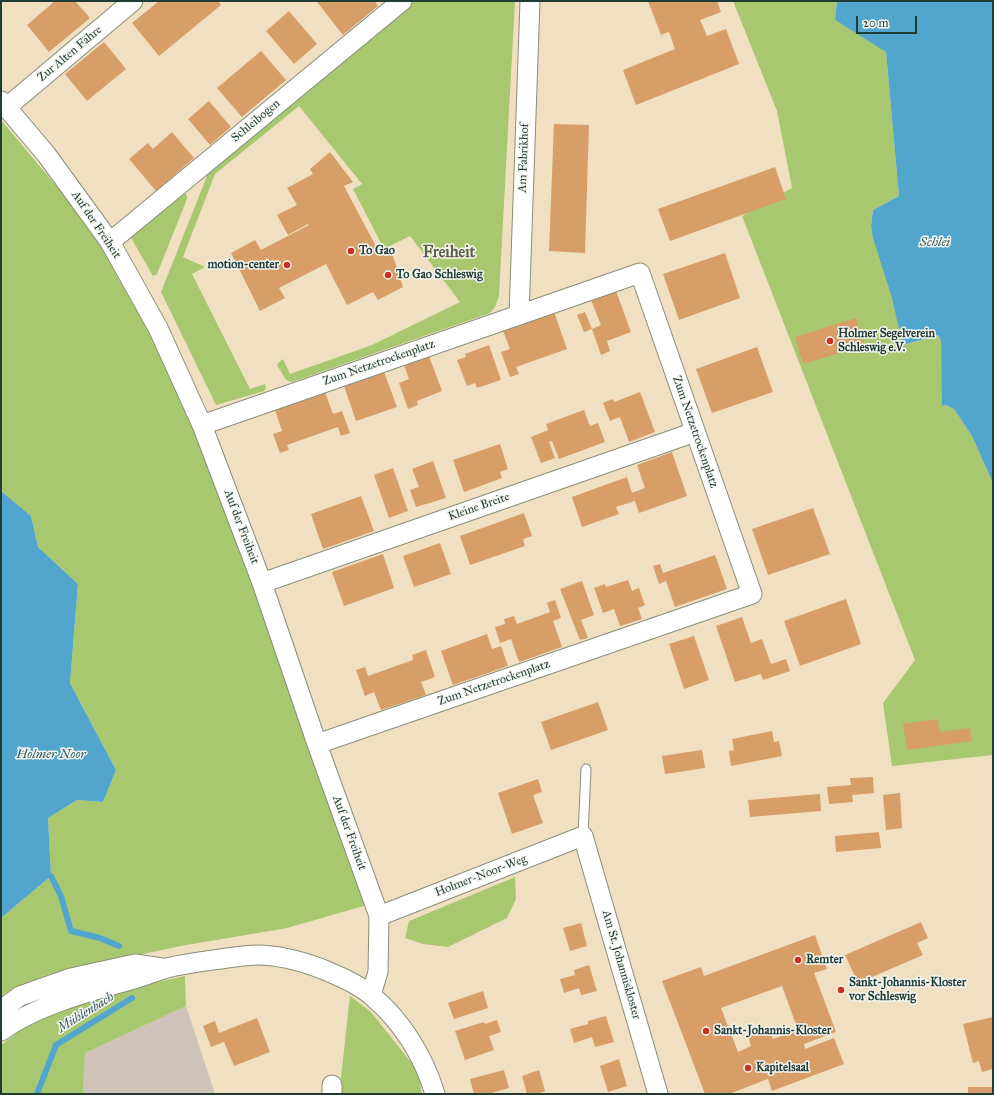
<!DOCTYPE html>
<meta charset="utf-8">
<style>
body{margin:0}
#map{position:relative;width:994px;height:1095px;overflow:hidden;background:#f0e0c1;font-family:"IM FELL Great Primer",serif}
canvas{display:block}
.frame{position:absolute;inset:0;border:2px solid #1f3d34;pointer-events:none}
.scale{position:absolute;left:856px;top:16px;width:61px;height:18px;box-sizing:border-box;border:2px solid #1f3d34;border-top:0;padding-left:5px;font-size:12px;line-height:14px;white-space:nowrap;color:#1f3d34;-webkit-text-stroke:3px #f6f6f2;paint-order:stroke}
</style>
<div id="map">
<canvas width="994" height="1095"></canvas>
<div class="frame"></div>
<div class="scale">20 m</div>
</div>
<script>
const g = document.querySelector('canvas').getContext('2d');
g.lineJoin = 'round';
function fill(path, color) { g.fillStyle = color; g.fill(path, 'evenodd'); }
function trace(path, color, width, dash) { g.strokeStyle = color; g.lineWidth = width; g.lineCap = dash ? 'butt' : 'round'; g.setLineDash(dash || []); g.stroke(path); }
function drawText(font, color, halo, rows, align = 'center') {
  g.font = font + ' "IM FELL Great Primer",serif'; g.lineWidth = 3; g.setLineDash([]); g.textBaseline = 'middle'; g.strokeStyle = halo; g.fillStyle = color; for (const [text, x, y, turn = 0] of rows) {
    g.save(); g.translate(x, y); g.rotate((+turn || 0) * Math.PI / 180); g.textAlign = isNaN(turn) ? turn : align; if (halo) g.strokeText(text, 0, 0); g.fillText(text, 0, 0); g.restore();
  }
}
fill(new Path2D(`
 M186,1006L215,1094H83L85,1053Z`), '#cec2b9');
fill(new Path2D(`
 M414,1H515L499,296L495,307L490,313L292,382L286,380L277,365L278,363L283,359L290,374L372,345L460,302L410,236L384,249L353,189L362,184L299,106L215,174L183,257L205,267L192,274L250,389L265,384L266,388L264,391L216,405L161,292L209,171L301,91Z
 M733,1H837L835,20L886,51L899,196L873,210L871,226L891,295L904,345L938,335L941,341L943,406L946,405L954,409L972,436L991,479L993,489V755L892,766L883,703L915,660L742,216L792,188L777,111Z
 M1,120L74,207L128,287L200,433L367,905L287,928L181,946L52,973L12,989L1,996V918L51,876L48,818L77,800L103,802L116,770L70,683L78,584L38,547L31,516L1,491Z
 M184,193L187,195V199L157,274L153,276L130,236Z
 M515,877L516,899L507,918L448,947L423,944L405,938L409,921Z
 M185,976L186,1006L85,1053L83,1094H1V1045L35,1019L85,998Z
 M350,996L371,1012L418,1071L422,1094H341L340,1086Z`), '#a8c870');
fill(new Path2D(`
 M837,1H993V489L991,479L972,436L954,409L946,405L942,406L941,341L938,335L903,345L891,295L873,238L871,226L873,210L899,196L886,52L835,20Z
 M1,491L31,516L38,547L78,584L70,683L116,770L103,802L77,800L48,818L51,876L1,918Z`), '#52a6ce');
trace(new Path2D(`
 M51,876L61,896L71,931L100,938L119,946
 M37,1094L56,1045L132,998`), '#52a6ce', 6);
fill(new Path2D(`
 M55,1H75L90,18L49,52L27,25Z
 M159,1H218L221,5L159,56L132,23Z
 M318,1H375L378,6L343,35L317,2Z
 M648,1H717L721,12L700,20L707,36L726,29L739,64L636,105L623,70L675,49L669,32L661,35Z
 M289,11L317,44L294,64L266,31Z
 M104,42L126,69L87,101L65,74Z
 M261,51L286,80L242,117L217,88Z
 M209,101L231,127L210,145L188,119Z
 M554,124L589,125L585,253L549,251Z
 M172,132L194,158L156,191L129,159L148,143L153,149Z
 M330,152L353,182L344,186L381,256L391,250L403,287L378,300L373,292L347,305L326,264L279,288L285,298L260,311L231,253L255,240L261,250L309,225L308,224L288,235L277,215L297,205L287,188L313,174L310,169Z
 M775,167L786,199L670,241L658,209Z
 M725,253L740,298L679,320L663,274Z
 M616,291L631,332L607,341L610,351L601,355L592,329L584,332L577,315L585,312L592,329L601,325L591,300Z
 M554,312L567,349L516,367L519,374L510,377L501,352L510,349L503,331Z
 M856,318L864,346L803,364L795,337Z
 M489,345L501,380L477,388L475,383L467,386L457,360L466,357L465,354Z
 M757,347L773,392L712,413L696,369Z
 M429,356L442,391L417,401L418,405L408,409L399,383L409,379L404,365Z
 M384,372L397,407L356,421L344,386Z
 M325,392L333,414L342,411L350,433L341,436L338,427L287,445L289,450L280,453L273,434L282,431L275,410Z
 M640,392L655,432L629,442L620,417L610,421L603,403L613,399L614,402Z
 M584,410L590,426L598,423L605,442L559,459L552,441L549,442L555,458L541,463L531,437L548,430L546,424Z
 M500,444L508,469L500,472L502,478L464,492L453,460Z
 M672,452L687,496L639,513L635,501L616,507L619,514L582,527L572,497L627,477L632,493L645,488L637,465Z
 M433,461L446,498L416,507L410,490L419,487L412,469Z
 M393,468L408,511L389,518L374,475Z
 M361,496L374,531L323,549L311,514Z
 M813,508L830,554L768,575L752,529Z
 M524,513L532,536L523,539L525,546L470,565L460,536Z
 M440,543L451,574L414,587L403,556Z
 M383,554L394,588L344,606L332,572Z
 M715,555L727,589L675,607L666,581L659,584L653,566L660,564L663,573Z
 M628,580L632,591L639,588L645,605L638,608L642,619L620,626L614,609L603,613L594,588L605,584L606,587Z
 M582,581L594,615L581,620L588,638L580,640L560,589Z
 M846,599L861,644L800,666L784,621Z
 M555,600L561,618L553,621L562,647L519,662L511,639L500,643L495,627L505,624L504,619L514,616L517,624L550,612L547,603Z
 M742,617L751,643L762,639L771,664L786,659L790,671L763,680L761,674L735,682L716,626Z
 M487,634L492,649L501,646L508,666L453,685L441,651Z
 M694,636L709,680L684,689L669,644Z
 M426,650L435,677L421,682L426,695L381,710L374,692L365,696L356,670L365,667L368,676L413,660L412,655Z
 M598,702L608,730L551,750L541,722Z
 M938,719L940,732L970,728L972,741L907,750L903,724Z
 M772,731L774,742L779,741L782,756L731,766L729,751L734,750L732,739Z
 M702,750L705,768L665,774L662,756Z
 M873,777L874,793L852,795L853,802L829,804L827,787L851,785L850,778Z
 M538,779L542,792L533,795L543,823L512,834L498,793Z
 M900,793L902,828L886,830L883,795Z
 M820,794L821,811L750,817L748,800Z
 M879,832L881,848L836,852L835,836Z
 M921,922L928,938L917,943L923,955L858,983L845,955Z
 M581,923L587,946L570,951L563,928Z
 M815,935L827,969L814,973L836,1032L804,1044L805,1049L834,1038L844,1064L772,1091L768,1079L729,1094H705L662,981L701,967L704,976ZM782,986L798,1030L773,1039L768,1028L748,1036L751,1046L738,1052L721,1008Z
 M589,965L597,991L581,995L579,988L564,993L560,979L575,975L574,970Z
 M483,991L488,1008L454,1019L448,1003Z
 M606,1016L614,1042L595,1047L592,1037L574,1043L570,1029L588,1024V1021Z
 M993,1017V1069L982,1072L979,1061L973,1063L963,1024Z
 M257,1018L270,1052L234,1066L224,1042L211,1047L203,1026L215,1021L219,1033Z
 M497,1020L501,1032L489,1036L494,1050L465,1060L455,1031L484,1022L485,1024Z
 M619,1059L627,1086L608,1092L600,1066Z
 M504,1070L509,1088L488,1094H474L470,1079Z
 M539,1070L545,1091L537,1094H527L522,1076Z
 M968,1087H993V1094H968Z`), '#d79e68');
const service = new Path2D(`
 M583,836L586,769`);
const minor = new Path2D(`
 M1,101L46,154L110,242L158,328L202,425L262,583L317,744L379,916L378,972L371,995
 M7,107L133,1
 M110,242L402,1
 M519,315L530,1
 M202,425L640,273L752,594L317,744
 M262,583L695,432
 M379,916L583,836L658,1094
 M1,1010L20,996L71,978L135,964L162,968
 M1,1031C35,1006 90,991 130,980C143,977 155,971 167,968C187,963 207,961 227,958C237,957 247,955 257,955C280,955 301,961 322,969C339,976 358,984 372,996C402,1021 424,1057 435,1094
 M332,1085V1094`);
trace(service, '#888e7a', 11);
trace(minor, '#888e7a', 21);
trace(service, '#fff', 9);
trace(minor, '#fff', 19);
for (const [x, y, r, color] of [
 [351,251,4,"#c8321e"],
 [287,265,4,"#c8321e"],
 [388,275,4,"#c8321e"],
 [830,341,4,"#c8321e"],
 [798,960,4,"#c8321e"],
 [841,990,4,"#c8321e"],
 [706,1031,4,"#c8321e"],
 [748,1068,4,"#c8321e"]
]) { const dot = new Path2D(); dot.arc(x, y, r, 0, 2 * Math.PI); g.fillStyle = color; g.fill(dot); trace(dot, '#f6f6f2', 1.5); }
drawText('12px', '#1f3d34', '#f6f6f2', [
 ["Zur Alten Fähre",70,54,-40],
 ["Schleibogen",256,121,-40],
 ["Am Fabrikhof",524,158,-88],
 ["Auf der Freiheit",96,225,56],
 ["Zum Netzetrockenplatz",379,363,-19],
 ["Zum Netzetrockenplatz",695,432,71],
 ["Kleine Breite",479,507,-19],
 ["Auf der Freiheit",241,527,69],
 ["Zum Netzetrockenplatz",494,683,-19],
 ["Auf der Freiheit",349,833,70],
 ["Holmer-Noor-Weg",481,876,-21],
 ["Am St. Johanniskloster",621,965,74]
]);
drawText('bold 12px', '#1f3d34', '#f6f6f2', [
 ["To Gao",359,251],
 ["motion-center",279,265,"right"],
 ["To Gao Schleswig",396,275],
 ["Holmer Segelverein",838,334],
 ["Schleswig e.V.",838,348],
 ["Remter",806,960],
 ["Sankt-Johannis-Kloster",849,983],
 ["vor Schleswig",849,997],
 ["Sankt-Johannis-Kloster",714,1031],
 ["Kapitelsaal",756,1068]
], 'left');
drawText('italic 13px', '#2e5c62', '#f6f6f2', [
 ["Schlei",935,243],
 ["Holmer Noor",51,755],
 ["Mühlenbach",86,1013,-32]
]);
drawText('bold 16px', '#5f5f46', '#f6f6f2', [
 ["Freiheit",449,253]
]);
</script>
